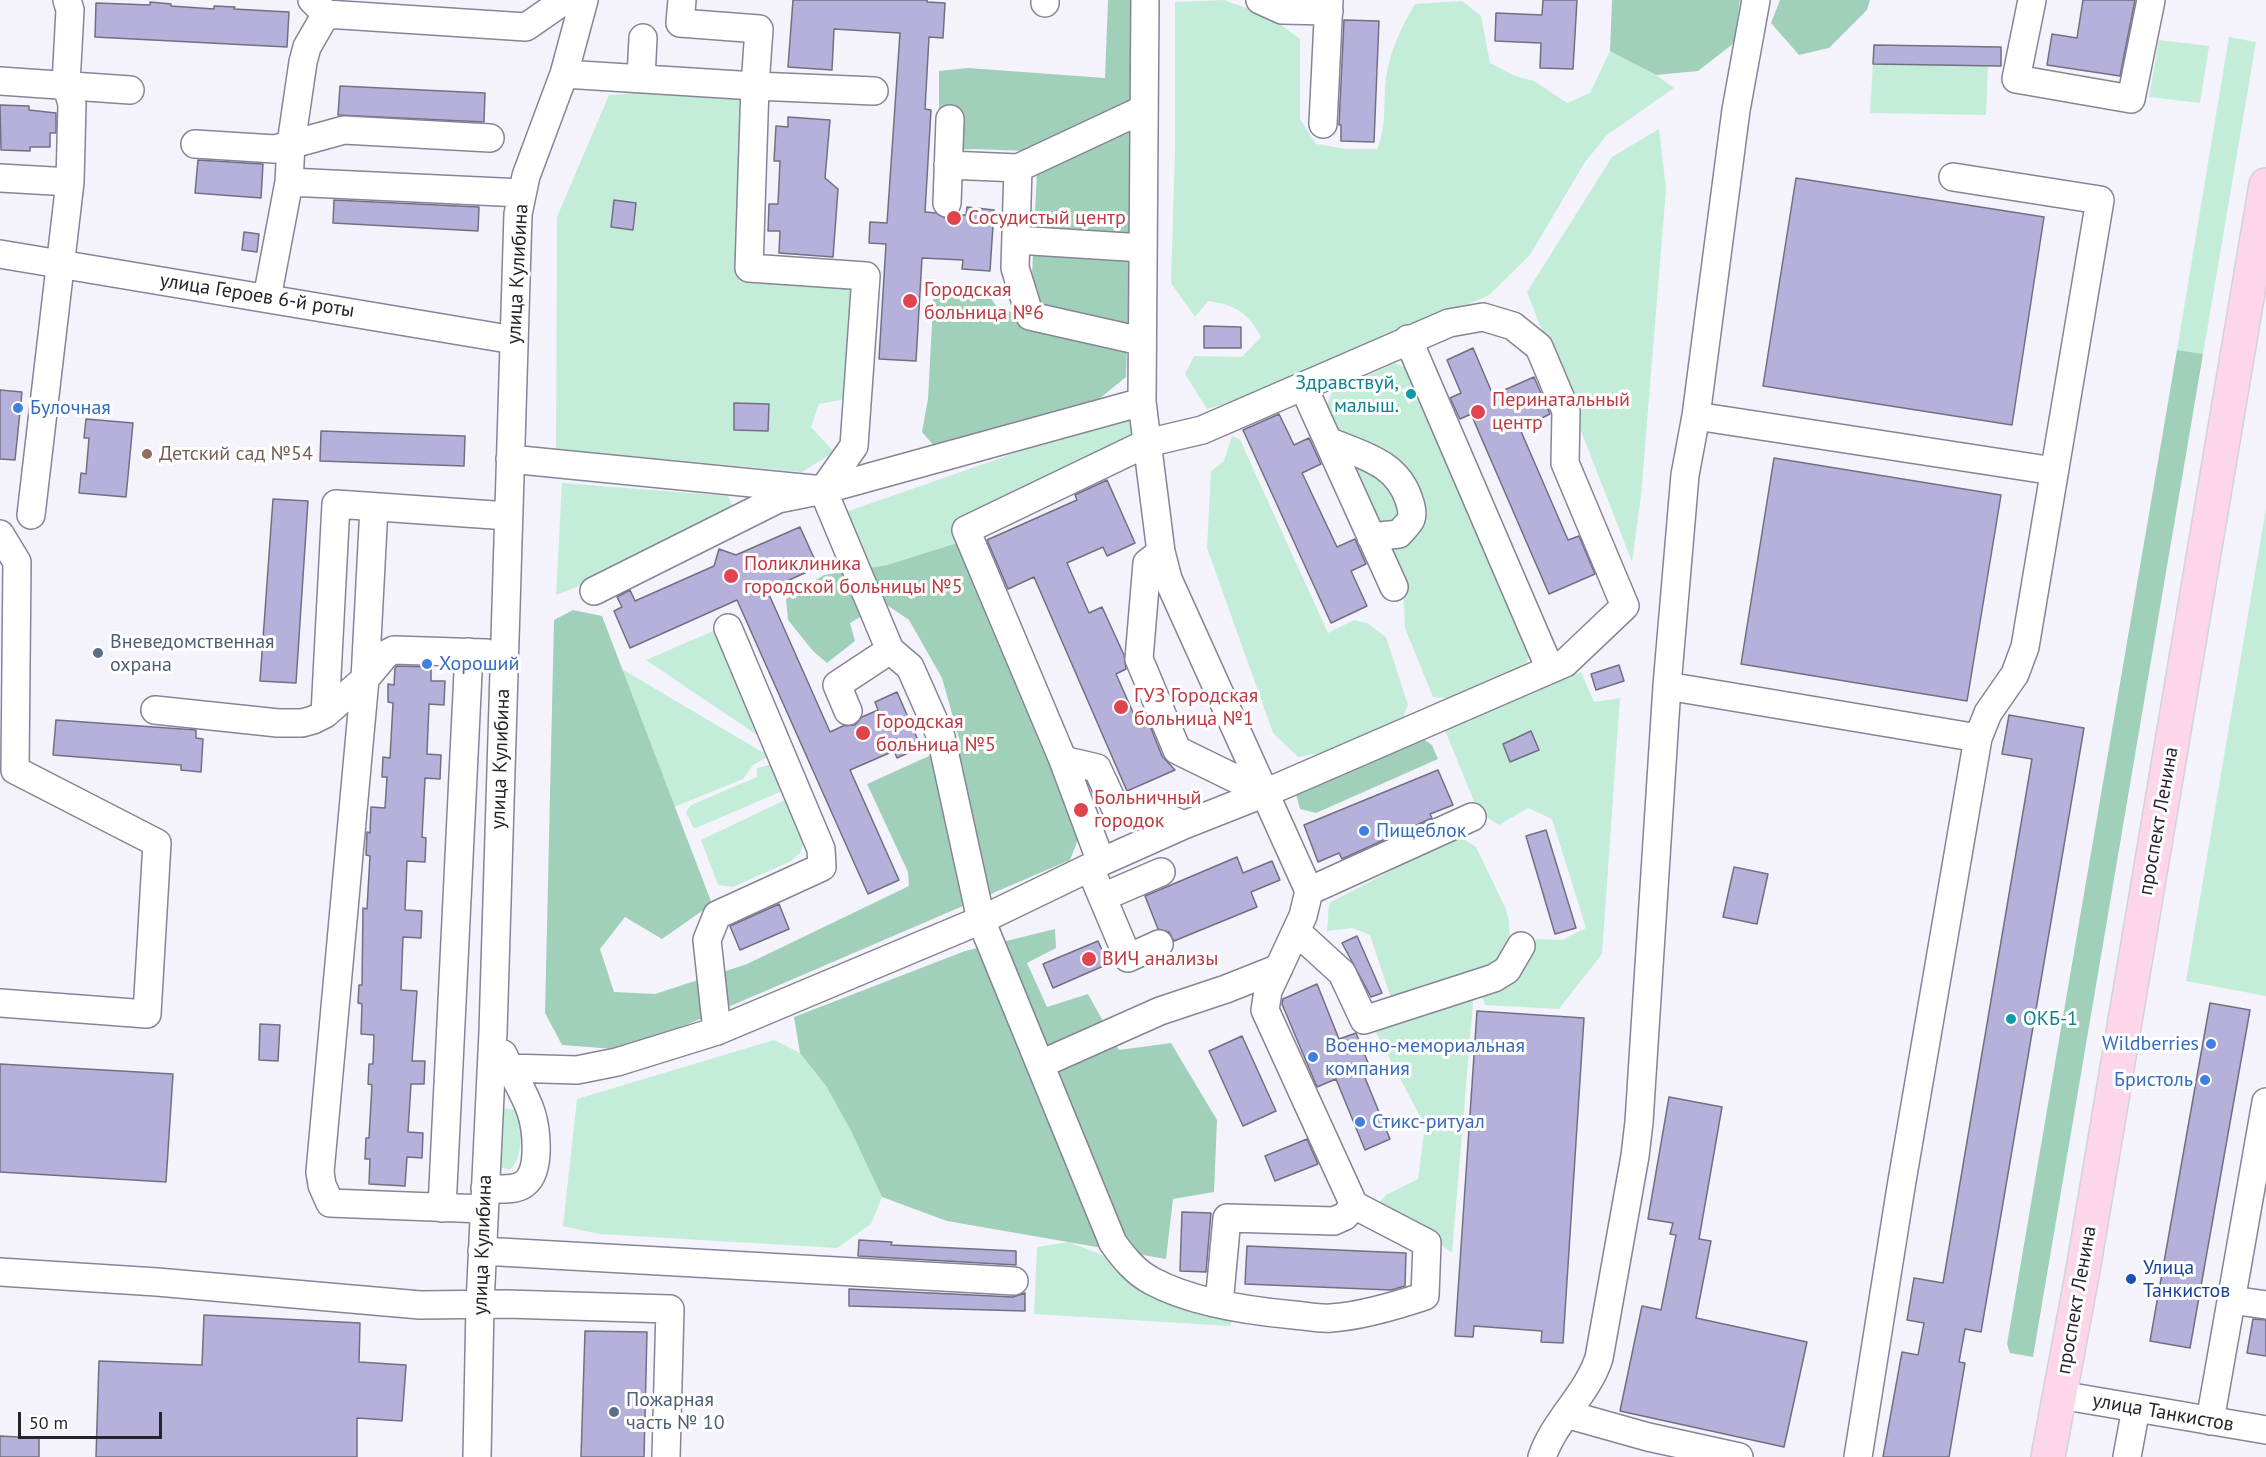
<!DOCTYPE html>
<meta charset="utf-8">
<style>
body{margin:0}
#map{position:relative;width:2266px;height:1457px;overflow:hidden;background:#f4f3fc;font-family:"PT Sans",sans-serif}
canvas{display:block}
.scale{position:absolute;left:18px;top:1412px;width:144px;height:27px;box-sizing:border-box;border:3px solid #25242c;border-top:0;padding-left:8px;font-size:18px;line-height:21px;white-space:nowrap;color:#25242c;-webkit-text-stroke:4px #fff;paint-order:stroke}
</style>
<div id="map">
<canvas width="2266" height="1457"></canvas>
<div class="scale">50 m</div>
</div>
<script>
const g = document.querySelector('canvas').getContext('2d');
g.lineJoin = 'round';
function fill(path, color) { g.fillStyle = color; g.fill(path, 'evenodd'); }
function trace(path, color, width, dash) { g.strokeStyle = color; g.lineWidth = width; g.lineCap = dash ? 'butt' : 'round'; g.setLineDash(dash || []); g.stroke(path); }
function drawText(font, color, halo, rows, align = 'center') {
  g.font = font + ' "PT Sans",sans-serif'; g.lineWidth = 6; g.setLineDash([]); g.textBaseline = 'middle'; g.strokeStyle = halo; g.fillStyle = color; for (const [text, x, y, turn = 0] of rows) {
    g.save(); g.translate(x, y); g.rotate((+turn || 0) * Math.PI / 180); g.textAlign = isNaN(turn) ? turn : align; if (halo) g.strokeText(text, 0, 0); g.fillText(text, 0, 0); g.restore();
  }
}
fill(new Path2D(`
 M1224,0L1269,16L1300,39V119L1316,144L1347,149H1377C1387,127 1383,102 1386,78C1390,51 1401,27 1415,4L1462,1L1481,16L1490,63L1515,76L1534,81L1567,103L1590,93L1610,51L1656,75L1674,88L1607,135L1585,162L1530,255L1489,295L1283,387L1207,409L1185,374L1194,356L1242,357L1261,337C1248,312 1235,305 1208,301L1195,317L1171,283L1175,151V2Z
 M2229,37L2256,42L2203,354L2177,350Z
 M2159,40L2209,46L2200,103L2149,97Z
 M1873,64L1988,66L1986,115L1870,113Z
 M648,92L750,98L737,272L765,284H857L851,398L819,404L811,427L834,452L802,472L556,449L557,217L609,95Z
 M1659,129L1666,189L1641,496L1632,562L1527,292L1612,157Z
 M1395,363L1411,370L1416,382L1401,390L1408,404L1422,396L1532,647L1525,667L1455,699L1433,697L1405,628L1403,585L1326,406L1333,391Z
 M1115,418L1130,419L1133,432L1126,447L953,530L957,543L887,565L866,568L846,512Z
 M1232,436L1240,440L1328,633L1354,620L1367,623L1386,637L1408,705L1404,715L1405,721L1332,751L1298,757L1273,733L1207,548L1211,471L1224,461Z
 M562,483L728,496L734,508L589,582L556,595Z
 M2266,508V996L2186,981Z
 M720,628L760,737L646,660Z
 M620,668L769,756L753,765L743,779L674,807Z
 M1581,672L1594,702L1620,698L1602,954L1559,1009L1485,1005L1480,990L1516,974L1536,939L1562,940L1586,928L1552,819L1528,808L1499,825L1478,811L1444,728Z
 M772,764L781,784L780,792L696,828L693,827L686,812L691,805L757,777V768Z
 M787,799L806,836L800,853L791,861L733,887L718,885L701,840Z
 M1458,836L1476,847L1505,907L1509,921L1510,948L1499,970L1393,1004L1370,935L1353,928L1327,931L1329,903Z
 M1474,991L1452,1253L1430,1236L1376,1206L1386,1195L1418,1179L1425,1126L1372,1025Z
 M774,1040L800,1053L826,1086L850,1129L882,1197L871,1224L837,1248L599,1234L563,1226L577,1099Z
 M499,1108L518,1110C522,1126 524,1161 509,1170L496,1165Z
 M1069,1242L1112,1259L1232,1320L1230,1326L1034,1314L1037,1247Z`), '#c3edd9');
fill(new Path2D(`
 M1108,0H1138L1126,377L1099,399L935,447L922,432L928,399L934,285L985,289L998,309L1021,314L1031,296L1037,170L1026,151L974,149L939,151V71L968,68L1105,78Z
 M1612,0H1740L1734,43L1698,71L1656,75L1610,51Z
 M1780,0H1870L1867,10L1829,48L1799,55L1771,23Z
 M2177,350L2203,354L2033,1357L2010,1353L2007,1344Z
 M957,543L1081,832L1070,860L628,1050L562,1045L545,1013L554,620L573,610L602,616L712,904L662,939L625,917L600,949L614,992L655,994L747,964L909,886L908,872L867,784L960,742L942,678L909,620L884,603L850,623L855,641L827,663L813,651L788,620L786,599L824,575L887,565Z
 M1419,736L1432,745L1438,759L1316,813L1300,809L1295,790Z
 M1055,929L1056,948L1027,963L1047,1007L1088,994L1119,1050L1171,1043L1217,1120L1214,1192L1173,1199L1166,1259L947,1221L882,1197L850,1129L826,1086L800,1053L794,1017L965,951Z`), '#a1d0ba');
const building = new Path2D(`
 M793,0H927V2L945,3L943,38L929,37L925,109L931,110L925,212L936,213L947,219L957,215H966L967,207L994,210L990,271L962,269L963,260L922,258L916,361L879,359L886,244L869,243L870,222L887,223L900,33L834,29L832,70L788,67Z
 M1543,0H1577L1573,69L1540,68L1541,43L1495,41L1496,13L1542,15Z
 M2083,0H2135L2120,76L2047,65L2052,34L2077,38Z
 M150,2L171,4V6L214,9V6L235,7L234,9L289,12L287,47L95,37L96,3L150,5Z
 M1344,20L1379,21L1374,142L1341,141V125H1339Z
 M1874,45L2001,47V66L1873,64Z
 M340,86L485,93L484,122L338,115Z
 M0,105L29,106V110L56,113V133H50V147H30V151L1,150Z
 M788,117L830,120L825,178L838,189L833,257L779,253L780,231H768L769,204H778L780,161H774L776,126L788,127Z
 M198,160L263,164L261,198L195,193Z
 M1796,178L2044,217L2012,425L1763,386Z
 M334,200L479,207L478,231L333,223Z
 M614,200L636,203L633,230L611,227Z
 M244,232L259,234L257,252L242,250Z
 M1204,326L1241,327V348H1204Z
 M1473,348L1493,395L1534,377L1550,414L1520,429L1568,540L1579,536L1595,574L1549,594L1471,414L1460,419L1450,398L1461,393L1447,360Z
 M0,390L22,392L15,460L0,459Z
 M734,403L769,404L768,431L734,430Z
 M1279,414L1294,445L1309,438L1321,464L1302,473L1337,547L1355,539L1366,564L1351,571L1367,606L1331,623L1243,430Z
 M86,419L133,423L126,497L79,493L81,473L86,474L89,438H84Z
 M321,431L465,436L464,466L320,461Z
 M1774,458L2001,495L1967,701L1741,664Z
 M1107,480L1135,543L1107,556L1103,547L1067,563L1089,613L1102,607L1124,655L1126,669L1116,674L1135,717L1145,713L1162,756L1175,770L1127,791L1034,577L1008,589L987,540L1077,500L1075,495Z
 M273,499L308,501L296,683L260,681Z
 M800,527L818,567L767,590L830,732L843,726L855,725L862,717L878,710L875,702L897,692L921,747L897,758L894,751L850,770L899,880L868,894L737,600L630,648L614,611L622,607L617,597L630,590L635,601L714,566L719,549L736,555Z
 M1619,665L1624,681L1596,690L1591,674Z
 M397,666L431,667V681H445L444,705L429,704L427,754L441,755L440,779L425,778L422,837L426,838L425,862L407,861L405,910L422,911L421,938L403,937L401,990L417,991L412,1061H425L424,1084H411L408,1132L423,1133L422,1158L407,1157L405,1186L369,1184L370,1159H365L366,1138H369L372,1085L368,1084L369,1064H373L374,1035L361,1034L362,1004L358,1003L359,985H362L363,908L367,909L370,856L366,855L367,832L370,833L371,807L385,808L387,777H382L383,757L390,758L393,703L388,702V684L394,685L395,668Z
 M2009,715L2084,728L1981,1332L1965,1329L1959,1362L1965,1363L1949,1457H1883L1902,1352L1918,1355L1924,1323L1907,1320L1914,1278L1943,1283L2032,759L2002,754Z
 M56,720L196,730V738L203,739L201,772L181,770V765L53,755Z
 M1531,731L1539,750L1510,762L1503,744Z
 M1438,770L1453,805L1430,814L1432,818L1342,859L1339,853L1318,862L1304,825Z
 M1546,830L1576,928L1555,934L1526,836Z
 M1237,857L1243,873L1272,861L1280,880L1251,892L1257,907L1174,941L1169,932L1158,929L1145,896Z
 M1734,867L1768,874L1757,924L1723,917Z
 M779,904L789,929L740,950L730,926Z
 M1357,936L1382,993L1371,997L1342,943Z
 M1098,941L1108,964L1053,988L1043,964Z
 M1317,984L1339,1039L1356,1033L1369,1065L1361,1068L1390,1139L1365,1150L1336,1079L1317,1087L1282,1004L1283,999Z
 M2210,1003L2250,1010L2190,1348L2150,1341Z
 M1477,1011L1584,1018L1563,1343L1541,1342L1542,1331L1474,1326L1473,1337L1455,1336Z
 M260,1024L280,1025L278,1061L259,1060Z
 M1242,1036L1276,1111L1243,1126L1209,1051Z
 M0,1064L173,1074L166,1182L0,1172Z
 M1669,1097L1722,1107L1699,1239L1711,1241L1696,1318L1807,1342L1784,1447L1620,1411L1642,1306L1661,1310L1676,1235L1670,1234L1673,1223L1648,1219Z
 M1307,1139L1318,1164L1275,1181L1265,1156Z
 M1182,1212L1211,1213L1206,1272L1180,1271Z
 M859,1240L892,1242L891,1245L1016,1251V1265L858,1256Z
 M1247,1246L1406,1253L1405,1286L1391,1290L1245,1284Z
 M849,1289L1013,1297L1025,1293V1311L849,1306Z
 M204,1315L360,1323L359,1362L406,1365L402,1421L357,1418V1457H96L99,1361L202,1365Z
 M2253,1319L2266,1320V1356L2247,1353Z
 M585,1331L647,1332L644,1457H581Z
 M0,1436L39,1438V1457H0Z`);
fill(building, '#b6b1da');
trace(building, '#716f82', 1.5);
const minor = new Path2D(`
 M312,0L326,14L526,27L565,0
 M1260,0L1282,10L1329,11
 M2032,0L2016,79L2131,99L2151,0
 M1045,3V0
 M564,74L755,86L874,91
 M641,78L643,38
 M0,81L130,90
 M1323,124L1329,0
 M195,144L275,149L344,130L490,138
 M948,165L1018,168
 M0,178L70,182L72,104L66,84L70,10L67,0
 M289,182L522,193
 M947,203L950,119
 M1016,240L1143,248
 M0,254L514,340
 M267,298L289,182L291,144L303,62L307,47L326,14
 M1408,339L1550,669
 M1141,341L1030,316L1015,268L1018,168L1142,110
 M1303,386L1394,587
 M1696,416L2054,471
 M1328,441C1361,455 1397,462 1409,500C1411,505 1413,514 1411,519C1409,524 1402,530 1399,534L1371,537
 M510,459L823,490L854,446L866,276L749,268L755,86L759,29L680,23L682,0
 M823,490L890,650L910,667L941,737L981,920L1113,1243C1124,1258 1135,1272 1152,1281C1193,1303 1249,1311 1294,1315C1306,1316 1319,1319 1331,1318C1362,1316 1395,1306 1425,1296L1427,1243L1354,1205L1265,1010L1268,991L1303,916L1309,891L1168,579L1161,552L1142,402L1145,0
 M374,507L365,679L320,1172L322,1185L330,1203L484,1209
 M31,515L70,182
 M0,534L17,562L15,770L157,843L147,1014L0,1003
 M1161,552L1147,563L1139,659L1177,750L1265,793
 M594,591L778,499L823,490L1142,402
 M1667,686L1978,738
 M155,710L278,723H302L313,720L325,714L365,679L386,654L394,650L486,653
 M848,711L837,685L890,650
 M325,714L336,504L508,516
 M1063,760L1097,768L1115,807L1163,816L1184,825
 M1090,868L1128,958L1159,944
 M1309,891L1472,817
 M1103,897L1161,872
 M1296,931L1342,973L1364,1020L1494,978L1507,970L1521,946
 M717,1031L707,940L717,915L822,867L821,849L728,628
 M1041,1064L1160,1011L1226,989L1279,968
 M509,1068L577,1070L617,1062L717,1031L981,920L1101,862L1184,825L1265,793L1565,663L1625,606L1565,463L1566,411L1539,347L1513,326L1483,317L1449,323L1202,430L1147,443L966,530L1063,760L1101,862
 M485,1188C516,1191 534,1190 536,1154C538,1108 521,1093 503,1054
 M442,1208L469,652
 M482,1251L1014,1281
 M0,1272L157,1282L420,1305L506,1304L670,1309L666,1457
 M2231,1300L2266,1305
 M1219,1304L1227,1218L1334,1221L1345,1216L1354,1205
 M2060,1395L2266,1430
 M1566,1414L1648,1437L1739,1457
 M2210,1421L2266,1102
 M477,1457L480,1304L493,1032L518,214L526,176L564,74L584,0
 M1542,1457C1554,1421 1587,1395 1599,1358L1635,1156L1639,1122L1667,686L1685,475L1696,416L1736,110L1756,0
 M1858,1457L1901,1187L1978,738L1988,713L2015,674L2025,647L2100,200L1953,177
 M2127,1457L2136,1408`);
const major = new Path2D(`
 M2048,1457L2083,1270L2266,185`);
trace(minor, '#868497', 30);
trace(major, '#d3d3d5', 36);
trace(minor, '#fff', 27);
trace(major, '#fdd7e9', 33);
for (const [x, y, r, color] of [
 [954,218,8,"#e0444e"],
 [910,301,8,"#e0444e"],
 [1411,394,6,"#0f9aa8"],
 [18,408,6,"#3f7fe0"],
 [1478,412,8,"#e0444e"],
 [147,454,6,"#8d6e63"],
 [731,576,8,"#e0444e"],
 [98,653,6,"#5c6f8a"],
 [427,664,6,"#3f7fe0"],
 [1121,707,8,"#e0444e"],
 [863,733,8,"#e0444e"],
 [1081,810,8,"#e0444e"],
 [1364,831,6,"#3f7fe0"],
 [1089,959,8,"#e0444e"],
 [2011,1019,6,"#0f9aa8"],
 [2211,1044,6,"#3f7fe0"],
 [1313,1057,6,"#3f7fe0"],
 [2205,1080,6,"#3f7fe0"],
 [1360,1122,6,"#3f7fe0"],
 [2131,1279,6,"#1a4fb4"],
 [614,1412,6,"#5c6f8a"]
]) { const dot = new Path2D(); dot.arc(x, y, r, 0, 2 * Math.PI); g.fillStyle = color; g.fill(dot); trace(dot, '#fff', 2); }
drawText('20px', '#be3a42', '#fff', [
 ["Сосудистый центр",968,218],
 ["Городская",924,290],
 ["больница №6",924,313],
 ["Перинатальный",1492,400],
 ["центр",1492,423],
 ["Поликлиника",744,564],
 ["городской больницы №5",744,587],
 ["ГУЗ Городская",1134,696],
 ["больница №1",1134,719],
 ["Городская",876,722],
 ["больница №5",876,745],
 ["Больничный",1094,798],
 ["городок",1094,821],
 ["ВИЧ анализы",1102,959]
], 'left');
drawText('20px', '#25242c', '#fff', [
 ["улица Кулибина",518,274,-87],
 ["улица Героев 6-й роты",257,296,9],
 ["улица Кулибина",501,759,-88],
 ["проспект Ленина",2159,821,-80],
 ["улица Кулибина",483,1245,-88],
 ["проспект Ленина",2077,1300,-80],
 ["улица Танкистов",2163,1413,10]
]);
drawText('20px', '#0d838f', '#fff', [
 ["Здравствуй,",1399,383],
 ["малыш.",1399,406],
 ["ОКБ-1",2023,1019,"left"]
], 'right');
drawText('20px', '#366cbe', '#fff', [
 ["Булочная",30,408],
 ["Хороший",439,664],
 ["Пищеблок",1376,831],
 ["Wildberries",2199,1044,"right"],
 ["Военно-мемориальная",1325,1046],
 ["компания",1325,1069],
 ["Бристоль",2193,1080,"right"],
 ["Стикс-ритуал",1372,1122]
], 'left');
drawText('20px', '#785e54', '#fff', [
 ["Детский сад №54",159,454]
], 'left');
drawText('20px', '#4e5e75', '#fff', [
 ["Вневедомственная",110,642],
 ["охрана",110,665],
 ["Пожарная",626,1400],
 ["часть № 10",626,1423]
], 'left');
drawText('20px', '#164399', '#fff', [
 ["Улица",2143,1268],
 ["Танкистов",2143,1291]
], 'left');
</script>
